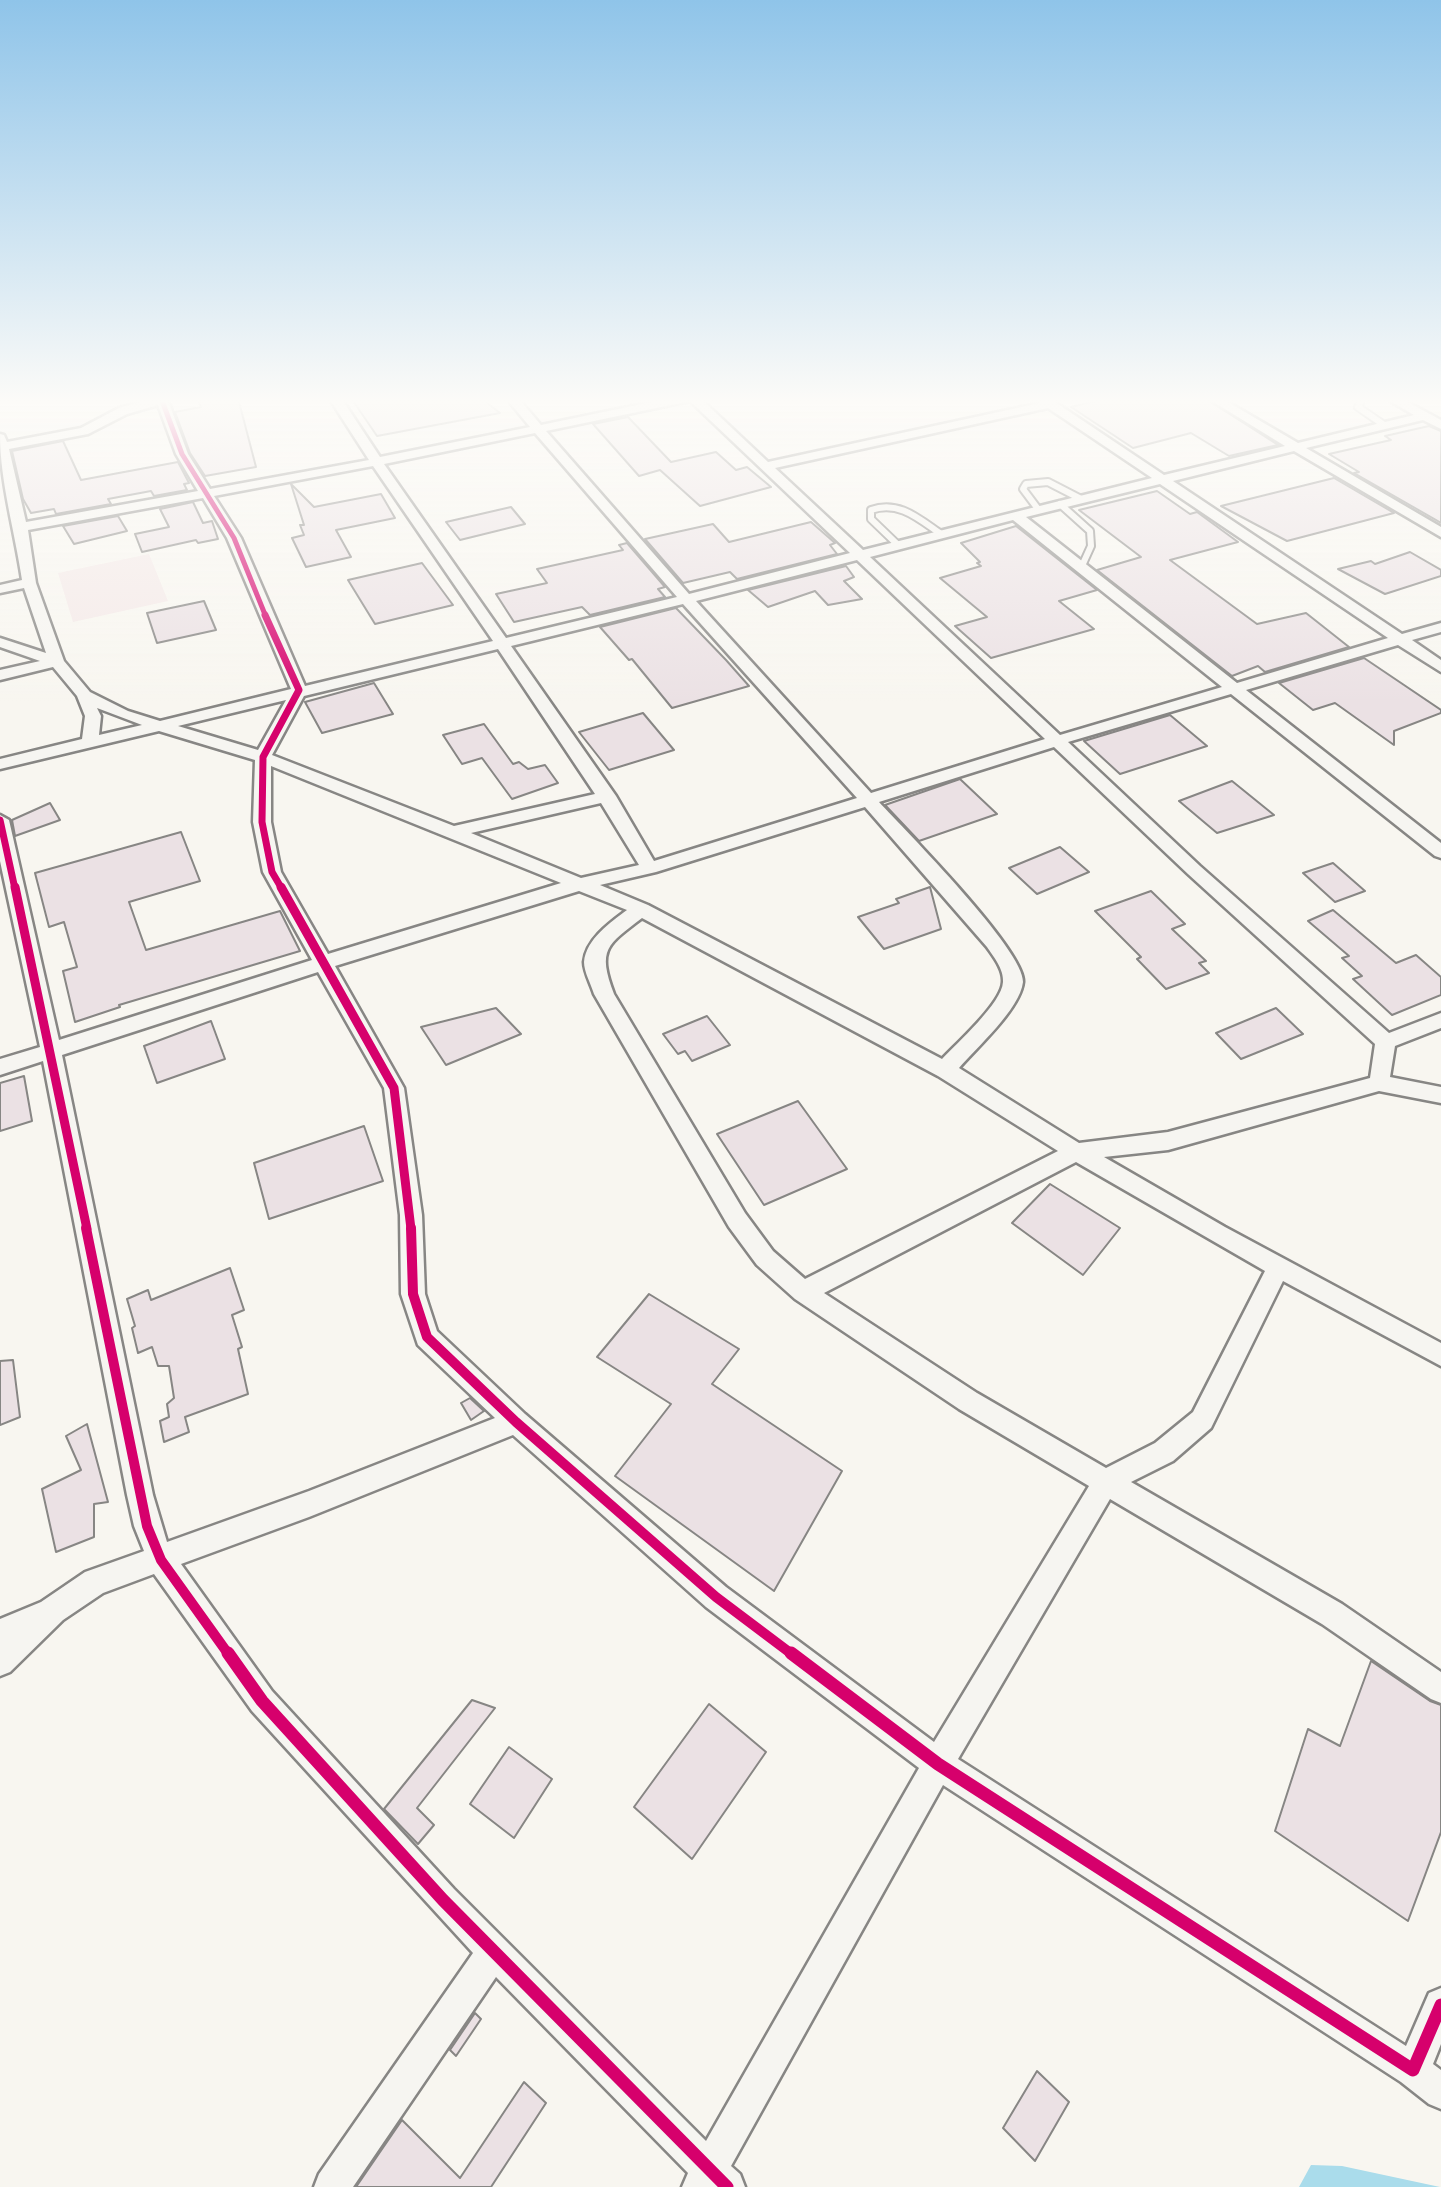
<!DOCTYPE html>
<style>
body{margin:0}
canvas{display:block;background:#f8f6f0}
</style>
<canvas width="1441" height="2187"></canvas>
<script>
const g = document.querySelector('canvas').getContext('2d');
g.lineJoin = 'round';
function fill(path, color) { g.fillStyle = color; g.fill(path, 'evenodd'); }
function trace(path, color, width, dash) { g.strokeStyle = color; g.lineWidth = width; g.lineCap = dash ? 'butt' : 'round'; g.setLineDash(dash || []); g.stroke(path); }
fill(new Path2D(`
 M149,554L168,601L73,622L58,573Z`), '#f4e9e8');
fill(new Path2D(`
 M1311,2165L1342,2166L1440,2187H1299Z`), '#aadceb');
const building = new Path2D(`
 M197,398H238L256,467L205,476L190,453L175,412L201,407Z
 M351,398H481L500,413L377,436Z
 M1107,398H1205L1278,445L1229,456L1191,433L1133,448L1071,407Z
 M628,417L671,462L716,452L736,470L747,467L771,487L700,506L660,470L639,476L593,424Z
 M1429,426L1441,431V523L1354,473L1359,472L1329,454L1391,440L1385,436Z
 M63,441L81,480L178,462L189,483L184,484L187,490L154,496L151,491L108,499L111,504L56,514L54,509L31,513L23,499L12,451Z
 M1334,478L1394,513L1287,541L1221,506Z
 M291,484L314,507L381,494L395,518L336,530L351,557L306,567L292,538L304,535L300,525H304Z
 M1157,491L1190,514L1197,512L1238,542L1170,560L1257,624L1306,613L1349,647L1265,672L1258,666L1232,676L1097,570L1141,557L1079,510Z
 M193,502L203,523L212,521L218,539L198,543L196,540L142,552L135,534L169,527L160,509Z
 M511,507L525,524L460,540L446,522Z
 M118,516L127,531L74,544L63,526Z
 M811,522L835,543L830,545L837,554L737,579L730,572L683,583L645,539L713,524L729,542Z
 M1016,526L1097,590L1059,601L1094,629L991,658L955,626L987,617L940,578L981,566L977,563L980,562L961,543Z
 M627,543L665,587L658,589L665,597L590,615L582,607L514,622L496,594L547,583L537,569L623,550L619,545Z
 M1410,552L1441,570V576L1385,594L1338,569L1371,561L1375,564Z
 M422,563L453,605L375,624L348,580Z
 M846,566L854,577L844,581L862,599L828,605L815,591L768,607L748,590Z
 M204,601L216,630L157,643L147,613Z
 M676,608L726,660L749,686L672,708L632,659L629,660L600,627Z
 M1364,658L1441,710V713L1394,731V745L1335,703L1313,710L1279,683Z
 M374,683L393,714L322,733L305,702Z
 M643,713L674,750L609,770L579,732Z
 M1170,715L1207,746L1120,774L1084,741Z
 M484,724L513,764L519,762L528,769L545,765L558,783L512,799L482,758L462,764L443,735Z
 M960,779L997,814L919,841L885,805Z
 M1232,781L1274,815L1217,833L1179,801Z
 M50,803L60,820L15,836L12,820Z
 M181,832L200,881L129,902L146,950L280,911L300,951L119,1005L120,1007L75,1022L63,971L77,967L64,922L49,927L35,873Z
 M1060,847L1089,872L1037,894L1009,868Z
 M1333,863L1365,891L1335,902L1303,873Z
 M930,887L941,929L884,949L858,917L899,903L896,899Z
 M1151,891L1185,924L1172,929L1206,961L1199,963L1209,973L1166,989L1137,959L1141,957L1095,911Z
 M1333,910L1396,963L1416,955L1441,977V995L1392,1015L1353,979L1362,976L1342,958L1349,956L1308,921Z
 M496,1008L521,1034L446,1065L421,1027Z
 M1276,1008L1303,1034L1241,1059L1216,1033Z
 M707,1016L730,1045L692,1061L685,1051L678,1054L663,1034Z
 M211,1021L225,1059L157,1083L144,1046Z
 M24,1076L32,1121L0,1131V1083Z
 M798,1101L847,1169L764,1205L717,1134Z
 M364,1126L383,1181L269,1219L254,1163Z
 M1050,1184L1120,1228L1083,1275L1012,1223Z
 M230,1268L244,1310L232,1315L242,1347L238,1349L248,1394L185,1417L189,1432L164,1442L160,1421L169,1417L167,1404L174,1398L169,1366H158L152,1347L138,1353L132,1328L135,1326L127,1299L148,1290L151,1300Z
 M649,1294L739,1349L712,1384L842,1471L774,1591L615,1476L671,1404L597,1357Z
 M13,1360L20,1417L0,1425V1361Z
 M470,1398L484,1411L471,1420L461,1403Z
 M87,1424L108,1502L94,1504V1537L56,1552L42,1489L81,1470L66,1436Z
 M1371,1661L1430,1701L1441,1705V1832L1408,1921L1275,1831L1308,1729L1340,1746Z
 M472,1700L495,1708L417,1808L434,1825L418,1844L384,1809Z
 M709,1704L766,1752L692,1859L634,1807Z
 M509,1747L552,1779L514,1838L470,1804Z
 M475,2013L481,2019L456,2056L450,2050Z
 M1037,2071L1069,2102L1035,2161L1003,2128Z
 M524,2082L546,2103L491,2187H356L402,2120L460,2178Z`);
fill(building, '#ebe1e4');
trace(building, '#878684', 2);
const service = new Path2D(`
 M1362,398L1358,407L1384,425
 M1060,504L1090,531L1091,546L1081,568
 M1038,509L1023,489L1026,484L1048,482L1081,499
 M898,545L871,519V510C899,500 919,519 941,534`);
const minor = new Path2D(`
 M155,398H167L188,454L210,489L369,460L329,398H341L380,457L530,427L506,398H518L541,425L671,398H700L768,462L1040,403L1035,398H1049L1164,475L1285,446L1207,398H1221L1298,443L1414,415L1385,398H1400L1441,420V429L1423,420L1306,448L1441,527V537L1294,451L1173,481L1402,634L1441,623V632L1412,640L1441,660V672L1398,645L1246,690L1441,843V858L1435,856L1231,694L1068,742L1200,866L1389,1033L1441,1013V1028L1395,1046L1390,1077L1441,1087V1103L1379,1091L1168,1150L1104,1157L1225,1227L1441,1343V1366L1283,1281L1211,1428L1173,1461L1131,1482L1342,1604L1441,1672V1703L1431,1699L1322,1624L1110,1499L958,1759L1406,2046L1429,1993L1441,1988V2044L1433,2064L1441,2070V2109L1429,2104L1401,2082L943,1785L731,2166L740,2174L745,2187H682L688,2173L496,1977L353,2187H314L319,2174L473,1953L252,1711L154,1574L103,1593L63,1620L10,1672L0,1676V1619L41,1602L85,1572L144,1551L134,1526L127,1495L43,1061L0,1075V1059L40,1047L0,861V815L9,820L59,1040L312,960L263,872L253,822L255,760L159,731L0,769V759L82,739L85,716L77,696L53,667L0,680V670L40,661L0,647V638L46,653L24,588L0,593V585L22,580C15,532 0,482 0,434L4,435L7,442L81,428L119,408ZM690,401L850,553L689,594L546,431ZM158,405L176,454L198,491L26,522L9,449L88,434L127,414ZM1048,408L1152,478L863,550L775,468ZM535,433L677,597L506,638L384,464ZM373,466L493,641L305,686L241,538L214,496ZM1160,484L1388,638L1237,683L1026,517ZM203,498L227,538L291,689L160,721L128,711L90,692L64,661L36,583L28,530ZM1013,520L1222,687L1060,735L870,557ZM857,560L1045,739L871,793L696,601ZM683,604L857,798L654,861L616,796L511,646ZM498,649L595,794L454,826L272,755L304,696ZM286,700L258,750L178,726ZM97,708L142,725L99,735L101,716ZM1054,747L1188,874L1375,1044L1370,1078L1168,1132L1079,1143L959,1068C976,1048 1020,1009 1023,982C1025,951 905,830 879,802ZM271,766L561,883L328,954L281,872L271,822ZM601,803L639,865L581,878L471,833ZM865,807L987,947C993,956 1004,969 1003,982C1002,1003 957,1043 942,1059L648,905L600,885L656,872ZM579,891L627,910C611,922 586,939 584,962C584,972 591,984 594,994L729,1227L757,1265L795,1299L959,1409L1089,1486L934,1742L726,1587L525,1414L437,1331L425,1294L422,1215L404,1088L335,966ZM642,918L938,1076L1058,1151L805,1279L773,1251L745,1213L614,994C597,949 607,945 642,918ZM318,972L384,1088L400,1215L401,1294L418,1345L495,1418L309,1491L167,1542L153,1495L62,1055ZM1076,1162L1265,1271L1193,1412L1155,1443L1106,1468L977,1393L824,1293ZM513,1435L706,1607L919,1768L706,2141L454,1889L272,1691L181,1564L309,1517Z`);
trace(service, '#878684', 10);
trace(minor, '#878684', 5);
trace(service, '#f6f5f1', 6);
fill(minor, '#f6f5f1');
trace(new Path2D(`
 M161,398L182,454L234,538L266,617`), '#d6006c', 5);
trace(new Path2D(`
 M265,615L299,690L263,757L262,822L272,872L282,889
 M0,820L15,889`), '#d6006c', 7);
trace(new Path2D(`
 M15,887L87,1229
 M281,887L394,1088L411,1229`), '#d6006c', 9);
trace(new Path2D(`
 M86,1228L147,1526L161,1560L229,1655
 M411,1228L413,1294L427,1337L516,1422L716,1597L793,1655`), '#d6006c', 10);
trace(new Path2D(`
 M228,1653L262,1701L443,1900L727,2187
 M791,1653L938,1764L1413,2070L1441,2005`), '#d6006c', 13);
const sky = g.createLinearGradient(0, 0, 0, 704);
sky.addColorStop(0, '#8fc4e9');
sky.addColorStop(0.57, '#fcfbf8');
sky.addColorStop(1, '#fcfbf800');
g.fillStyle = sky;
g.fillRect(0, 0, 1441, 704);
</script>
